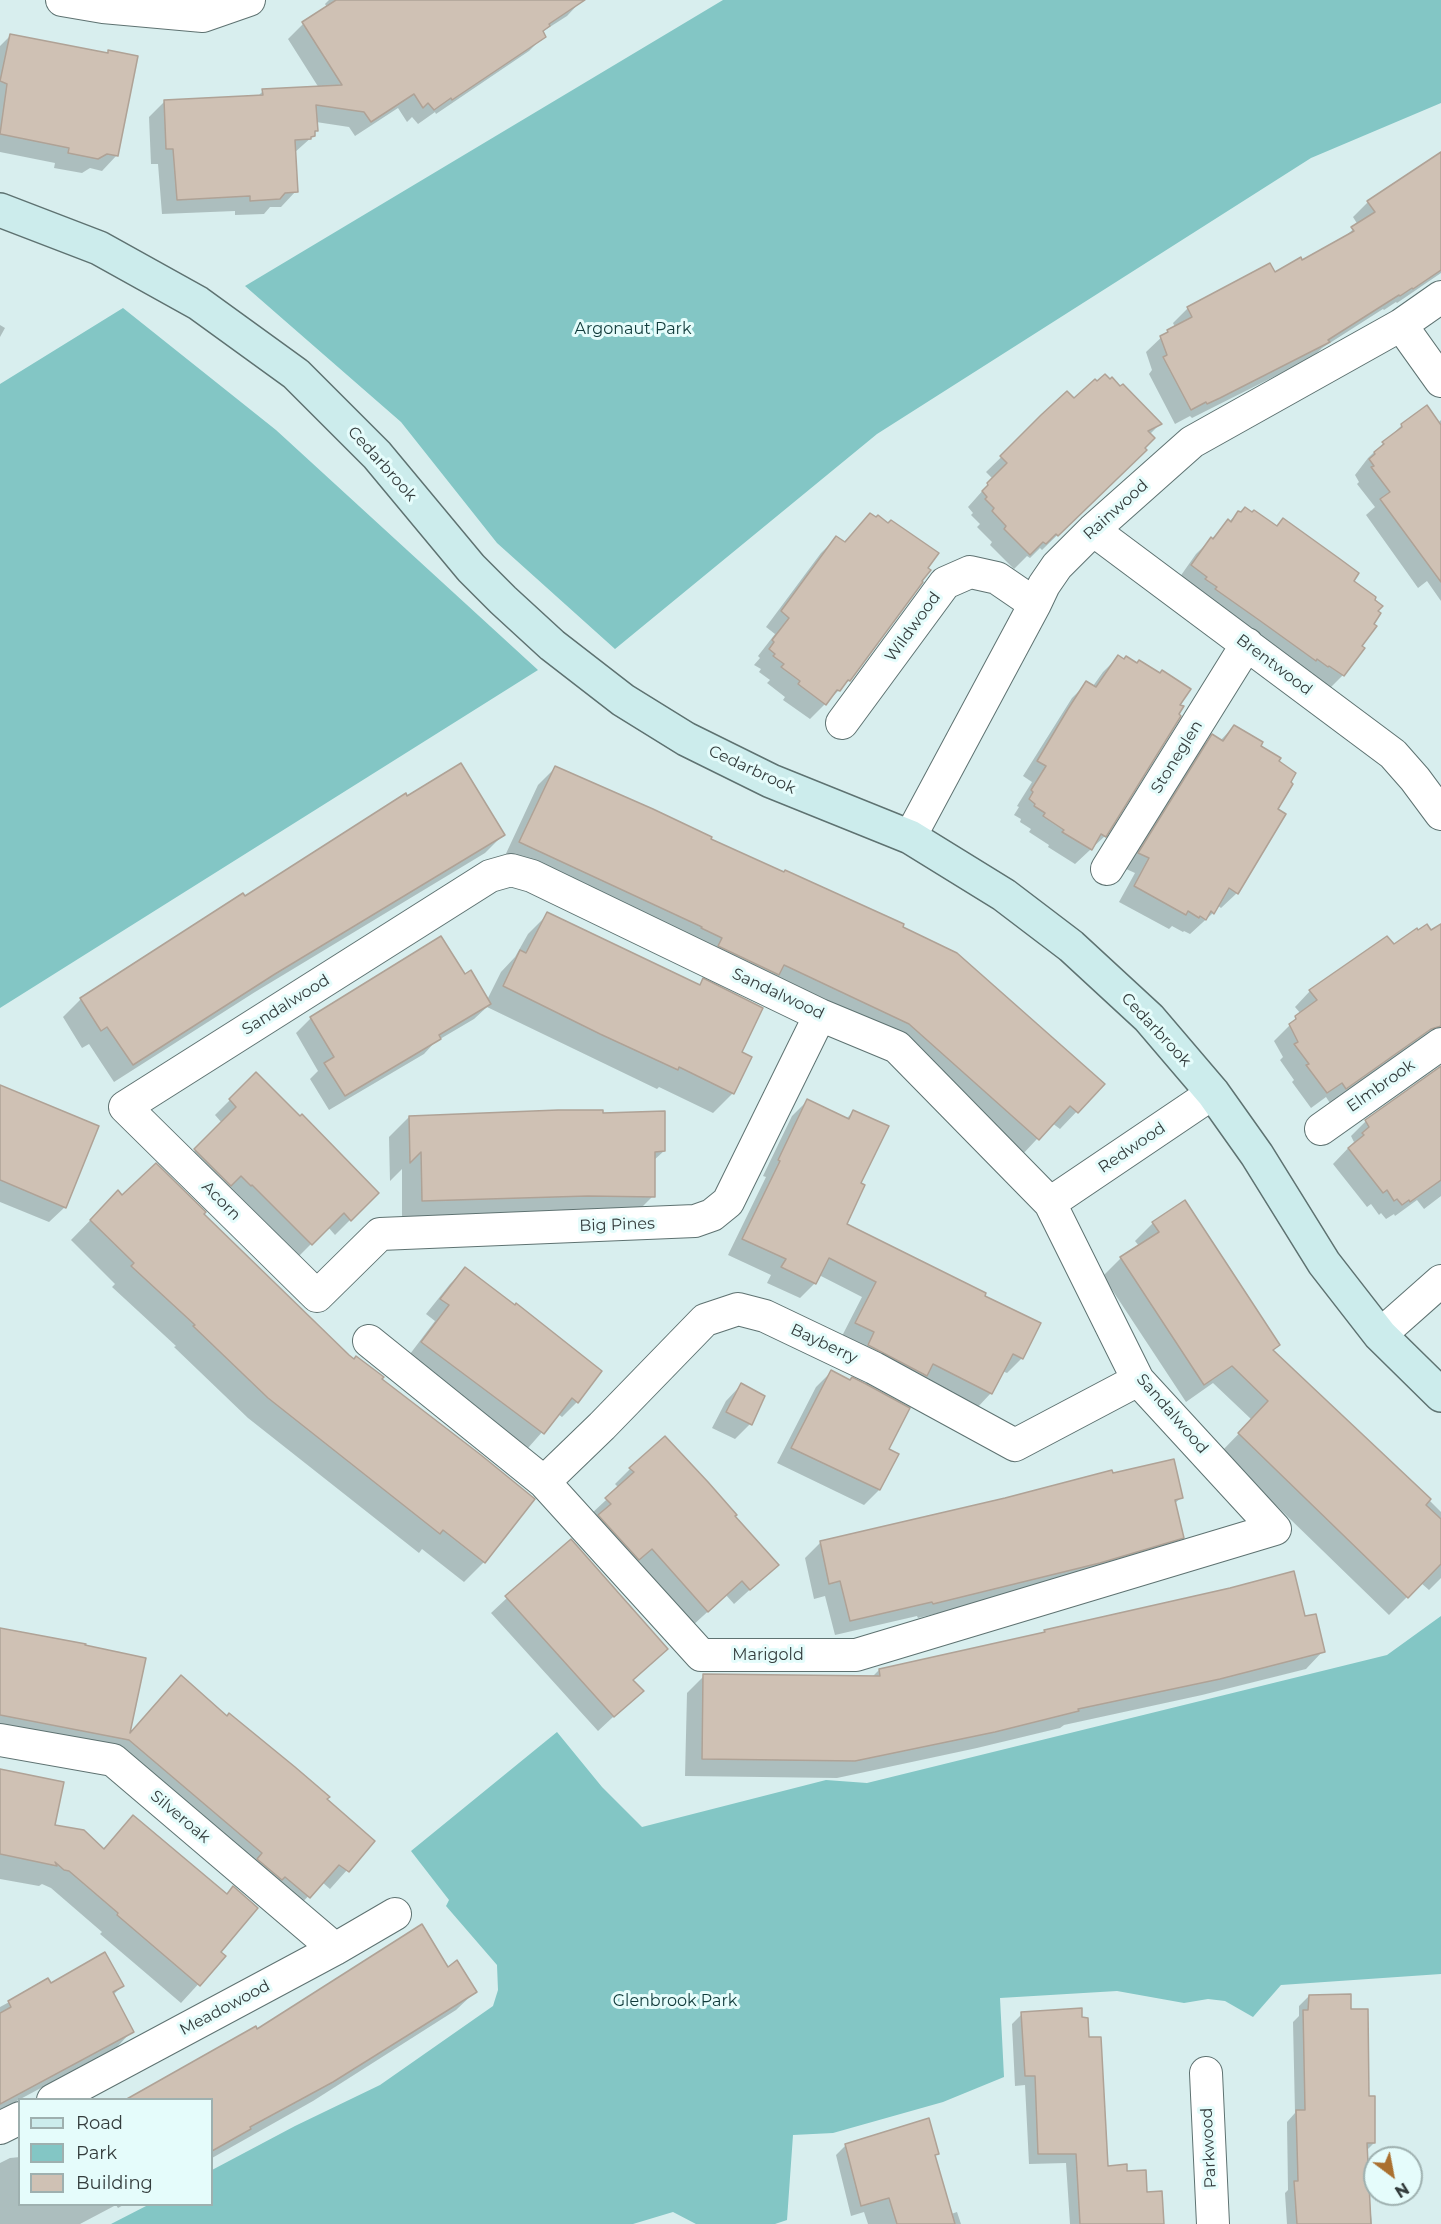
<!DOCTYPE html>
<style>
body{margin:0}
#map{position:relative;width:1441px;height:2224px;overflow:hidden;background:#d8eeee;font-family:Montserrat,sans-serif}
canvas{display:block}
.legend{position:absolute;left:18px;top:2098px;width:195px;height:108px;box-sizing:border-box;background:#e5fcfb;border:2px solid #9eb0af;margin:0;padding:8px 10px;list-style:none;font-size:18px;color:#343d3d}
.legend li{display:flex;align-items:center;gap:12px;height:30px}
.legend b{width:30px;border:2px solid #9eb0af}
.north{position:absolute;left:1363px;top:2146px;width:60px;height:60px;box-sizing:border-box;background:#e5fcfb;border:2px solid #9eb0af;border-radius:50%;rotate:148deg;font-size:16px;font-weight:700;line-height:24px;text-align:center;color:#343d3d}
.north::after{content:'';display:block;margin:auto;width:21px;height:27px;background:#aa702f;clip-path:polygon(50% 0,100% 100%,50% 72%,0 100%)}
</style>
<div id="map">
<canvas width="1441" height="2224"></canvas>
<ul class="legend">
<li><b style="height:8px;background:#ccecec"></b>Road</li>
<li><b style="height:16px;background:#83c6c5"></b>Park</li>
<li><b style="height:16px;background:#cfc1b4"></b>Building</li>
</ul>
<div class="north">N</div>
</div>
<script>
const g = document.querySelector('canvas').getContext('2d');
g.lineJoin = 'round';
function fill(path, color) { g.fillStyle = color; g.fill(path, 'evenodd'); }
function trace(path, color, width, dash) { g.strokeStyle = color; g.lineWidth = width; g.lineCap = dash ? 'butt' : 'round'; g.setLineDash(dash || []); g.stroke(path); }
function drawText(font, color, halo, rows, align = 'center') {
  g.font = font + ' Montserrat,sans-serif'; g.lineWidth = 6; g.setLineDash([]); g.textBaseline = 'middle'; g.strokeStyle = halo; g.fillStyle = color; for (const [text, x, y, turn = 0] of rows) {
    g.save(); g.translate(x, y); g.rotate((+turn || 0) * Math.PI / 180); g.textAlign = isNaN(turn) ? turn : align; if (halo) g.strokeText(text, 0, 0); g.fillText(text, 0, 0); g.restore();
  }
}
fill(new Path2D(`
 M723,0H1441V103L1311,158L877,434L615,649L497,543L401,422L245,286Z
 M123,308L276,430L538,670L0,1008V384Z
 M1441,1616V1974L1281,1985L1253,2017L1225,2001L1208,1999L1184,2003L1117,1991L1000,1998L1004,2077L943,2102L833,2133L793,2135L787,2220L775,2224H696L673,2212L633,2224H111L148,2205L212,2204V2170L295,2126L380,2085L493,2006L498,1990L497,1965L446,1906L449,1900L411,1851L557,1732L602,1787L642,1827L826,1780L867,1783L1387,1655Z`), '#83c6c5');
fill(new Path2D(`
 M329,0H582L567,16L542,32L544,36L529,51L436,114L435,112L418,124L412,117L407,122L398,108L355,136L349,127L316,122V130L313,136L294,153L296,191L281,207H270L264,214L235,215V211L162,214L158,164H151L149,117L164,102L257,97L263,91L319,88L288,39L303,24L327,7L325,4Z
 M10,36L106,54L109,52L117,155L102,171L90,168L82,173L54,168L55,163L0,152V46Z
 M1441,152V273L1397,303L1396,302L1384,310L1383,309L1322,348L1313,357L1192,418L1190,416L1175,424L1149,374L1152,370L1146,352L1168,331L1175,327L1173,323L1188,308L1301,262L1340,241L1358,225L1353,217L1368,202Z
 M0,325L5,328L0,337Z
 M1067,393L1074,401L1160,424L1149,435L1129,465L1042,550L1040,548L1030,558L1027,556L1014,569L990,545L992,542L977,527L980,524L971,515L973,513L968,507L993,479L986,472Z
 M1441,420V601L1427,581L1418,588L1366,515L1375,507L1357,484L1359,482L1355,475L1368,458L1402,425L1438,423Z
 M1238,513L1352,581L1343,675L1328,690L1177,581L1196,554Z
 M870,515L921,582L849,680L810,719L783,700L785,697L767,683L770,680L759,672L761,669L754,665L760,658L758,656L775,634L766,627L821,553L836,538L843,543Z
 M1118,657L1178,705L1105,836L1075,864L1048,847L1049,845L1029,832L1031,829L1020,822L1021,819L1014,815L1019,807L1017,806L1032,782L1023,776L1072,698L1087,683L1093,686L1103,672Z
 M1234,726L1259,746L1276,809L1237,893L1221,908L1217,905L1213,913L1190,934L1184,931L1183,932L1172,926L1169,929L1119,902L1135,873L1124,868L1197,752L1212,736L1220,741Z
 M556,767L709,840L1103,1084L1060,1129L1052,1123L1021,1156L891,1041L503,860L538,785Z
 M503,835L485,853L255,992L114,1082L89,1044L82,1048L63,1017L81,999L245,898Z
 M548,914L698,986L703,980L733,1093L713,1113L659,1087L657,1089L487,1007L474,1019L435,1042L424,1054L329,1110L310,1079L318,1071L296,1033L311,1018L464,976L487,1000L501,972L515,957L528,934Z
 M1441,940V1049L1330,1103L1326,1097L1311,1108L1292,1082L1294,1080L1280,1060L1283,1057L1274,1041L1301,1014L1295,1007L1310,991L1393,946Z
 M1441,1068V1196L1424,1209L1417,1200L1395,1216L1394,1214L1386,1219L1381,1213L1379,1215L1371,1204L1367,1207L1333,1164L1354,1142L1351,1136L1366,1121Z
 M256,1074L377,1193L335,1235L328,1227L296,1259L180,1166L222,1123L215,1115Z
 M0,1086L65,1207L49,1222L0,1202Z
 M807,1101L846,1119L854,1111L859,1184L845,1224L983,1297L1022,1358L1007,1373L1002,1371L991,1393L976,1409L841,1338L862,1297L819,1275L815,1283L800,1298L767,1283L771,1275L728,1255L766,1177L763,1176L792,1116Z
 M601,1114L664,1151L653,1161V1196L633,1216L402,1220V1169L390,1181L389,1137L409,1117Z
 M118,1192L122,1197L202,1214L348,1357L380,1379L533,1499L484,1562L464,1582L422,1549L419,1553L248,1418L174,1347L176,1346L112,1287L115,1284L71,1240Z
 M1153,1223L1278,1345L1272,1351L1384,1455L1441,1512V1578L1429,1590L1421,1583L1389,1615L1221,1452L1252,1420L1213,1383L1186,1402L1103,1276L1121,1258L1139,1246L1135,1241Z
 M465,1269L577,1402L562,1417L558,1414L528,1448L407,1358L435,1321L426,1314L450,1284Z
 M831,1372L887,1450L879,1490L864,1505L777,1463L816,1387Z
 M741,1385L763,1397L750,1424L735,1439L712,1428L726,1401Z
 M630,1469L733,1517L777,1565L734,1604L726,1595L692,1626L591,1514L619,1488L615,1484Z
 M1112,1475L1182,1497L1174,1504L1182,1537L1167,1552L1083,1578L918,1618L917,1616L835,1635L825,1596L814,1599L805,1558L820,1543Z
 M507,1598L641,1691L598,1731L491,1613Z
 M0,1629L128,1735L181,1677L373,1841L330,1889L322,1882L291,1914L111,1757L0,1735Z
 M1045,1631L1323,1651L1306,1669L1202,1695L1064,1725L1060,1728L977,1748L837,1778L685,1776L687,1693L704,1676L872,1677L879,1670L1042,1634Z
 M0,1771L53,1826L103,1849L133,1817L219,1952L224,1956L181,2003L100,1934L102,1932L51,1888L42,1884L39,1886L0,1879Z
 M447,1969L475,1992L456,2010L313,2101L212,2158V2100Z
 M48,1981L50,1985L122,1986L113,1995L132,2031L117,2047L0,2110V2007Z
 M1309,1996L1349,2011L1368,2097L1374,2143L1366,2151L1368,2204H1370L1372,2224H1287L1285,2193L1288,2190L1287,2122L1295,2113L1293,2022L1299,2016V2006Z
 M1022,2014L1107,2167L1125,2173L1146,2193L1162,2224H1070L1066,2163L1029,2164L1025,2085L1015,2086L1012,2024Z
 M846,2145L938,2153L934,2157L951,2214L957,2212L961,2224H868L864,2212L851,2216L836,2155Z
 M20,2157V2204H125L118,2208L116,2205L80,2224H0V2163L10,2158Z`), '#0003');
const building = new Path2D(`
 M336,0H585L549,24L550,26L543,31L546,37L452,100L451,98L434,110L428,103L423,108L414,94L371,122L364,112L316,105L318,131H315V136L311,137V139L295,140L298,192L285,193L280,199L250,201V196L177,200L173,149H166L164,100L263,95L262,89L342,85L302,22Z
 M10,34L108,53V50L138,56L118,156L107,154L98,159L68,153L69,148L0,134L7,84L0,81Z
 M1441,152V270L1413,289L1412,288L1400,296L1399,295L1328,340L1330,342L1220,398L1207,404L1206,402L1191,410L1163,357L1167,355L1160,336L1168,332L1167,330L1192,317L1187,307L1270,263L1275,272L1301,257L1302,260L1354,231L1351,227L1375,212L1367,201Z
 M1105,374L1110,379L1112,377L1120,386L1123,384L1162,424L1148,431L1155,438L1145,448L1147,450L1058,536L1056,534L1046,544L1043,542L1030,555L1004,529L1006,526L992,511L994,508L985,499L987,497L982,491L988,485L987,483L1007,463L1000,456L1041,415L1067,391L1074,398L1095,379L1097,381Z
 M1427,405L1441,425V582L1380,499L1390,492L1371,467L1374,466L1369,459L1375,454L1374,452L1384,444L1382,442L1402,427L1401,424Z
 M1245,507L1252,512L1254,510L1277,526L1283,518L1340,559L1359,573L1354,581L1376,597L1375,600L1383,606L1378,611L1381,613L1374,624L1377,626L1362,646L1365,648L1344,676L1329,666L1328,667L1317,659L1316,661L1259,620L1215,589L1217,587L1205,579L1207,577L1191,565L1211,537L1213,539L1228,519L1231,522L1238,511L1241,512Z
 M870,513L876,517L878,515L888,523L891,520L939,553L928,568L931,570L922,581L923,582L850,681L848,680L840,691L837,690L826,705L798,684L800,681L781,667L784,664L773,656L775,654L769,649L774,642L772,640L789,618L781,611L836,536L845,542Z
 M1118,655L1124,659L1126,656L1137,663L1139,660L1160,673L1162,670L1191,689L1180,705L1184,706L1179,714L1181,716L1106,837L1101,834L1092,850L1062,832L1064,830L1043,816L1045,813L1034,806L1035,804L1029,799L1033,792L1031,790L1046,766L1037,761L1068,709L1086,681L1096,687Z
 M1234,725L1263,742L1261,746L1281,758L1279,761L1296,773L1291,782L1293,784L1278,809L1286,814L1238,894L1229,888L1214,914L1211,911L1206,920L1200,916L1199,918L1188,911L1186,915L1134,886L1149,858L1138,853L1212,734L1223,741Z
 M461,763L505,835L275,974L133,1065L107,1027L101,1031L80,998L243,893L245,896L406,793L407,796Z
 M555,766L653,809L712,837L711,839L784,872L785,870L904,924L903,927L957,953L1105,1084L1078,1113L1070,1106L1039,1140L909,1024L784,965L779,975L718,946L722,938L701,928L702,927L519,842Z
 M547,912L700,985L703,978L763,1008L742,1052L752,1057L734,1094L679,1067L678,1070L600,1034L503,986L520,950L526,953Z
 M1427,924L1431,930L1441,924V1026L1431,1029L1346,1089L1342,1083L1327,1093L1306,1065L1309,1064L1294,1044L1298,1042L1289,1024L1296,1019L1295,1016L1317,1000L1309,990L1387,936L1394,944L1417,928L1418,930Z
 M441,936L465,974L471,970L491,1004L439,1035L441,1039L345,1096L324,1063L334,1057L310,1017Z
 M1441,1066V1180L1410,1202L1409,1200L1402,1205L1397,1199L1394,1201L1387,1190L1383,1193L1348,1148L1364,1135L1362,1133L1369,1127L1365,1120Z
 M256,1072L300,1116L302,1114L379,1193L351,1221L344,1213L312,1245L252,1185L251,1186L241,1176L231,1186L194,1149L236,1107L229,1099Z
 M0,1085L99,1126L66,1208L0,1180Z
 M807,1099L849,1119L853,1110L889,1126L861,1183L865,1185L847,1224L986,1293L985,1296L1041,1323L1023,1359L1013,1354L992,1394L933,1364L927,1376L868,1345L874,1332L855,1323L876,1282L829,1258L816,1284L781,1267L786,1259L742,1239L780,1161L778,1160Z
 M558,1110H603V1113L665,1111V1151L655,1152V1197L588,1196L422,1201L421,1152L410,1163L409,1116Z
 M156,1163L206,1212L204,1214L349,1355L354,1359L356,1356L384,1377L382,1379L481,1455L535,1499L485,1563L443,1530L440,1534L268,1398L193,1326L195,1325L131,1266L134,1263L90,1220L118,1190L122,1195Z
 M1185,1200L1280,1345L1273,1350L1431,1499L1426,1505L1441,1519V1564L1408,1598L1238,1433L1268,1401L1232,1366L1204,1385L1120,1257L1159,1232L1152,1222Z
 M465,1267L515,1305L516,1303L602,1371L578,1403L572,1398L544,1434L421,1342L449,1305L440,1299Z
 M831,1370L850,1380L852,1377L866,1384L910,1408L889,1449L899,1454L880,1490L791,1448Z
 M741,1383L765,1396L752,1425L726,1412Z
 M665,1436L708,1482L737,1515L735,1516L779,1565L750,1590L742,1581L708,1612L652,1549L639,1560L598,1515L611,1504L605,1498L634,1472L629,1468Z
 M1174,1459L1183,1498L1175,1500L1184,1538L1100,1563L933,1604L932,1602L850,1621L840,1581L829,1584L820,1541L1005,1498L1112,1470L1113,1473Z
 M571,1539L668,1649L633,1680L644,1691L614,1717L505,1596Z
 M1294,1571L1305,1616L1316,1614L1325,1652L1220,1679L1078,1709L1079,1711L995,1732L855,1761L702,1759L703,1674L880,1676L879,1669L1045,1632L1044,1630L1230,1588Z
 M0,1628L86,1644L85,1645L146,1658L130,1733L181,1675L227,1716L229,1713L295,1767L330,1797L327,1799L375,1841L349,1872L339,1865L310,1898L285,1877L282,1880L257,1859L262,1853L129,1740L0,1715Z
 M0,1769L64,1782L55,1825L84,1830L104,1849L133,1815L227,1894L233,1886L258,1908L221,1952L226,1956L200,1986L117,1915L118,1913L69,1871L64,1870L55,1862L57,1866L0,1854Z
 M422,1924L448,1967L457,1960L477,1992L333,2082L250,2127L251,2129L212,2151V2100H125L256,2026L257,2029Z
 M105,1952L124,1986L113,1992L134,2032L0,2104V2013L11,2007L8,2001L48,1978L51,1983Z
 M1351,1994V2009H1368L1369,2096H1375V2143H1367L1371,2224H1297L1294,2181H1298L1296,2110H1305L1303,2010H1308L1309,1995Z
 M1082,2008V2017L1088,2018L1089,2037H1101L1108,2166L1127,2164V2171L1146,2170L1147,2192L1162,2191L1164,2224H1080L1076,2154H1038L1035,2076H1025L1021,2012Z
 M929,2118L939,2154L935,2155L955,2224H897L889,2198L861,2206L845,2144Z`);
fill(building, '#cfc1b4');
trace(building, '#afa296', 1.5);
const street = new Path2D(`
 M62,0L103,7L203,16L249,0
 M1401,325L1441,381
 M1093,530L1393,754L1415,779L1441,814
 M842,723L945,583L970,572L997,578L1035,604
 M910,837L1035,604L1044,585L1057,566L1093,530L1192,442L1401,325L1441,297
 M1107,869L1247,644
 M1321,1129L1441,1044
 M1050,1203L1213,1093
 M1380,1335L1441,1281
 M369,1341L544,1482L701,1655H856L1275,1529L1138,1380L1050,1203L897,1047L820,1015L532,876L511,870L490,876L125,1107L317,1296L380,1234L695,1221L712,1215L728,1202L820,1015
 M544,1482L602,1426L705,1320L738,1309L765,1316L874,1368L1015,1445L1138,1380
 M0,1740L113,1760L335,1949
 M1206,2073L1213,2224
 M53,2100L335,1949L395,1914
 M0,2128L20,2118`);
const secondary = new Path2D(`
 M0,210L99,248L198,303L296,374L377,455L471,568L503,600L552,645L623,700L686,739L771,781L910,837L1004,895L1071,946L1149,1018L1213,1093L1257,1155L1324,1263L1380,1335L1441,1395`);
trace(street, '#5e7271', 34);
trace(secondary, '#5e7271', 36);
trace(street, '#fff', 32);
trace(secondary, '#ccecec', 33);
drawText('16px', '#113b3b', '#e5fcfb', [
 ["Argonaut Park",633,329],
 ["Glenbrook Park",675,2001]
]);
drawText('16px', '#343d3d', '#e5fcfb', [
 ["Cedarbrook",382,464,48],
 ["Rainwood",1116,510,-42],
 ["Wildwood",913,627,-54],
 ["Brentwood",1274,665,37],
 ["Stoneglen",1177,757,-58],
 ["Cedarbrook",752,770,25],
 ["Sandalwood",778,994,25],
 ["Sandalwood",286,1005,-32],
 ["Cedarbrook",1156,1030,47],
 ["Elmbrook",1381,1086,-35],
 ["Redwood",1132,1148,-34],
 ["Acorn",221,1201,45],
 ["Big Pines",617,1225,-2],
 ["Bayberry",824,1344,25],
 ["Sandalwood",1172,1414,49],
 ["Marigold",768,1655],
 ["Silveroak",180,1817,40],
 ["Meadowood",225,2008,-28],
 ["Parkwood",1209,2148,-93]
]);
</script>
